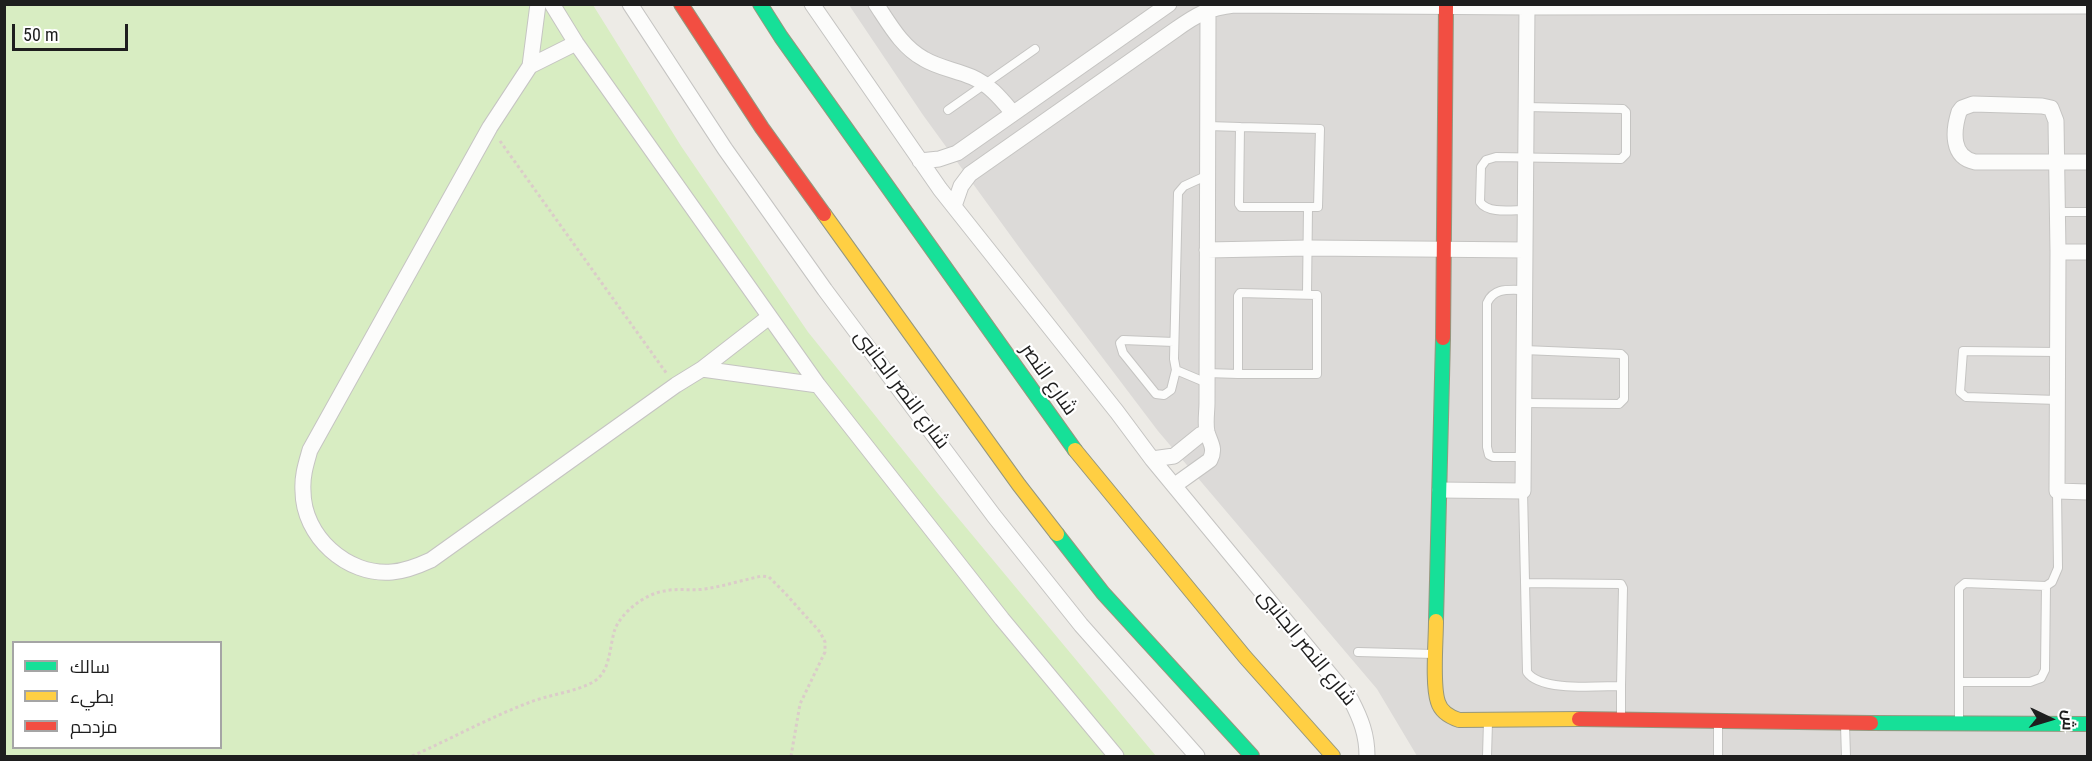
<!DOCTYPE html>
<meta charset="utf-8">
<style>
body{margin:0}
#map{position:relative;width:2092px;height:761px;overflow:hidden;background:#edebe6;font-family:"Roboto Condensed",Cairo,sans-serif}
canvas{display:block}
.frame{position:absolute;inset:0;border:6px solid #1e1e1e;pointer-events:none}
.legend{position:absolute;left:12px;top:641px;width:210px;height:108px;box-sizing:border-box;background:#fff;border:2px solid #a5a5a5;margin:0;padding:8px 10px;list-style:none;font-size:18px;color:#1e1e1e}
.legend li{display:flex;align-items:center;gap:12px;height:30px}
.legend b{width:30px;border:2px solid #a5a5a5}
.north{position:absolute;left:2020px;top:689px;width:60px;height:60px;-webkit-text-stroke:4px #fff;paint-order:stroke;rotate:94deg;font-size:16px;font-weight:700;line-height:24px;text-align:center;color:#1e1e1e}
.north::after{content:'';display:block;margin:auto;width:21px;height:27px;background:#1e1e1e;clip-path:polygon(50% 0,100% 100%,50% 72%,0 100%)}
.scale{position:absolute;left:12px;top:24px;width:116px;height:27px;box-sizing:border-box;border:3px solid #1e1e1e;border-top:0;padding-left:8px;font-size:18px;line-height:21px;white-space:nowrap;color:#1e1e1e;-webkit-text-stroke:4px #fff;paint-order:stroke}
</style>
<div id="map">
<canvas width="2092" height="761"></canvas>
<div class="frame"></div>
<ul class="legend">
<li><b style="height:8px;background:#16e098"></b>سالك</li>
<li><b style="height:8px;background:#ffcf43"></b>بطيء</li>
<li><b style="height:8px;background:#f24e42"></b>مزدحم</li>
</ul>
<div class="north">ش</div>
<div class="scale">50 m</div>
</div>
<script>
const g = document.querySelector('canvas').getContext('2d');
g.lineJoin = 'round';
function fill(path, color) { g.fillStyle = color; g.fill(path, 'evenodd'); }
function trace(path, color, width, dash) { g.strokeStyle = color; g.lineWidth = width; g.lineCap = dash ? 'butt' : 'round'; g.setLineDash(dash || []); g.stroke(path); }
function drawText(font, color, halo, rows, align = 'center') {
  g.font = font + ' "Roboto Condensed",Cairo,sans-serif'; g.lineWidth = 4.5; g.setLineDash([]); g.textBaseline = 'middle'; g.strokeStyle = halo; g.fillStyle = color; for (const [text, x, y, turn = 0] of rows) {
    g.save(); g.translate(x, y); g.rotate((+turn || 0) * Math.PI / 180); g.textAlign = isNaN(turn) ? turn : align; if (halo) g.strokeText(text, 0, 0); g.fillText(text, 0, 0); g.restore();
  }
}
fill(new Path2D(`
 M849,5H2087V756H1417L1377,689L1158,431L1024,254L923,115Z`), '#dcdad8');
fill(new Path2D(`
 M4,5H593L681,146L808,332L939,495L1156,756H5ZM14,642H220V748H14Z`), '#d8edc2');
const lane = new Path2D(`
 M948,110L1035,49
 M1208,126L1240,127
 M1240,127L1320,129L1318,207H1241L1239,204Z
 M1525,210C1512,210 1488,214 1480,202L1481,167L1486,160L1496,157L1621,159L1626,154V112L1623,109L1526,107
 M2057,212H2088
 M1240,293L1317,295V374H1238V296Z
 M1307,293L1308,208
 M1174,342L1123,340L1120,343L1123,353L1156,394L1164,395L1171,390L1176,370
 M1207,373L1238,374
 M1207,383L1176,370L1174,359L1178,193L1184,186L1208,175
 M2057,400L1966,397L1960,392L1963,351L2057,352
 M1524,403L1619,404L1624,399V357L1621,354L1524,350
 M1523,457H1493L1489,455L1487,447V303C1494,287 1509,290 1525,290
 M1523,491L1527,672C1540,692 1599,686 1621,686L1623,588L1621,584L1525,583
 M1358,652L1434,654
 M1959,682H2030L2041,678L2045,670L2046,586
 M1621,718V686
 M1959,721V588L1965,583L2046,586L2052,582L2058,568L2057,491
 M1718,722V756
 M1845,725L1846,756
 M1487,756L1488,722`);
const street = new Path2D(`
 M538,4L530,66L490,127L310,450C306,464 302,476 303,491C303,536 347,576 392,572C406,571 418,566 431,560L676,385L702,369L769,317
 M552,4L576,43L818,385L1002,619L1116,756
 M630,4L725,149L825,290L994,516L1081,625L1197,756
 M812,4L940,189L1117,412L1152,459L1351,700C1361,719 1367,735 1367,756
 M876,4C890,25 902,47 924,59C939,68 956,70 972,77C990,85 1001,99 1013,113
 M530,66L576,43
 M920,161L939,159L957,153L1169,4
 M2088,162H1975C1951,157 1953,131 1959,112L1962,108L1973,104L2042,106L2051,108L2056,121L2058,252L2057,491L2088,492
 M954,206L961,186L970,174L1175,30C1196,15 1208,8 1234,5L1527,7L2088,6
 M1207,250L1308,248L1525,250
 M2058,252H2088
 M702,369L818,385
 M1152,459L1174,456L1200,435L1207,432
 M1175,485L1210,460C1216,448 1210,443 1207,432C1205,423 1207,412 1207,403L1208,10
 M1440,490L1523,491L1527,7`);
const fast = new Path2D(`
 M760,4L781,37L1075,450
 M1057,534L1103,593L1252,756
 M1436,621L1443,338
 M1871,723L2088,724`);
const slow = new Path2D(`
 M824,214L1019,485L1057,534
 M1075,450L1245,657L1333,756
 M1436,621C1436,641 1432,685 1438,702C1441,712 1450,717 1459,720L1579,719`);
const jam = new Path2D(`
 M681,4L762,128L824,214
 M1443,338L1446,6
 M1579,719L1871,723`);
trace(lane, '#c5c4c2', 10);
trace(street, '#c5c4c2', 17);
trace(fast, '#95977e', 16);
trace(slow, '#95977e', 16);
trace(jam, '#95977e', 16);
trace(new Path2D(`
 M500,141L667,374
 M412,756C451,739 488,718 528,703C547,695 576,692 593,682C611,672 609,647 615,629C622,612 645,594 664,591C677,588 691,591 705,589C724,586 743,580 762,576L769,577L784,592L820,632L825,642V652L800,704L791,756`), '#dbccc9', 3, [3, 3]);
trace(lane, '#fcfcfb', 8);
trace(street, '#fcfcfb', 15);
trace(fast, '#16e098', 14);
trace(slow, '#ffcf43', 14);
trace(jam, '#f24e42', 14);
drawText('20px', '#1e1e1e', '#fff', [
 ["شارع النصر",1048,380,55],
 ["شارع النصر الجانبى",901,390,53],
 ["شارع النصر الجانبى",1306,648,51]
]);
</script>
